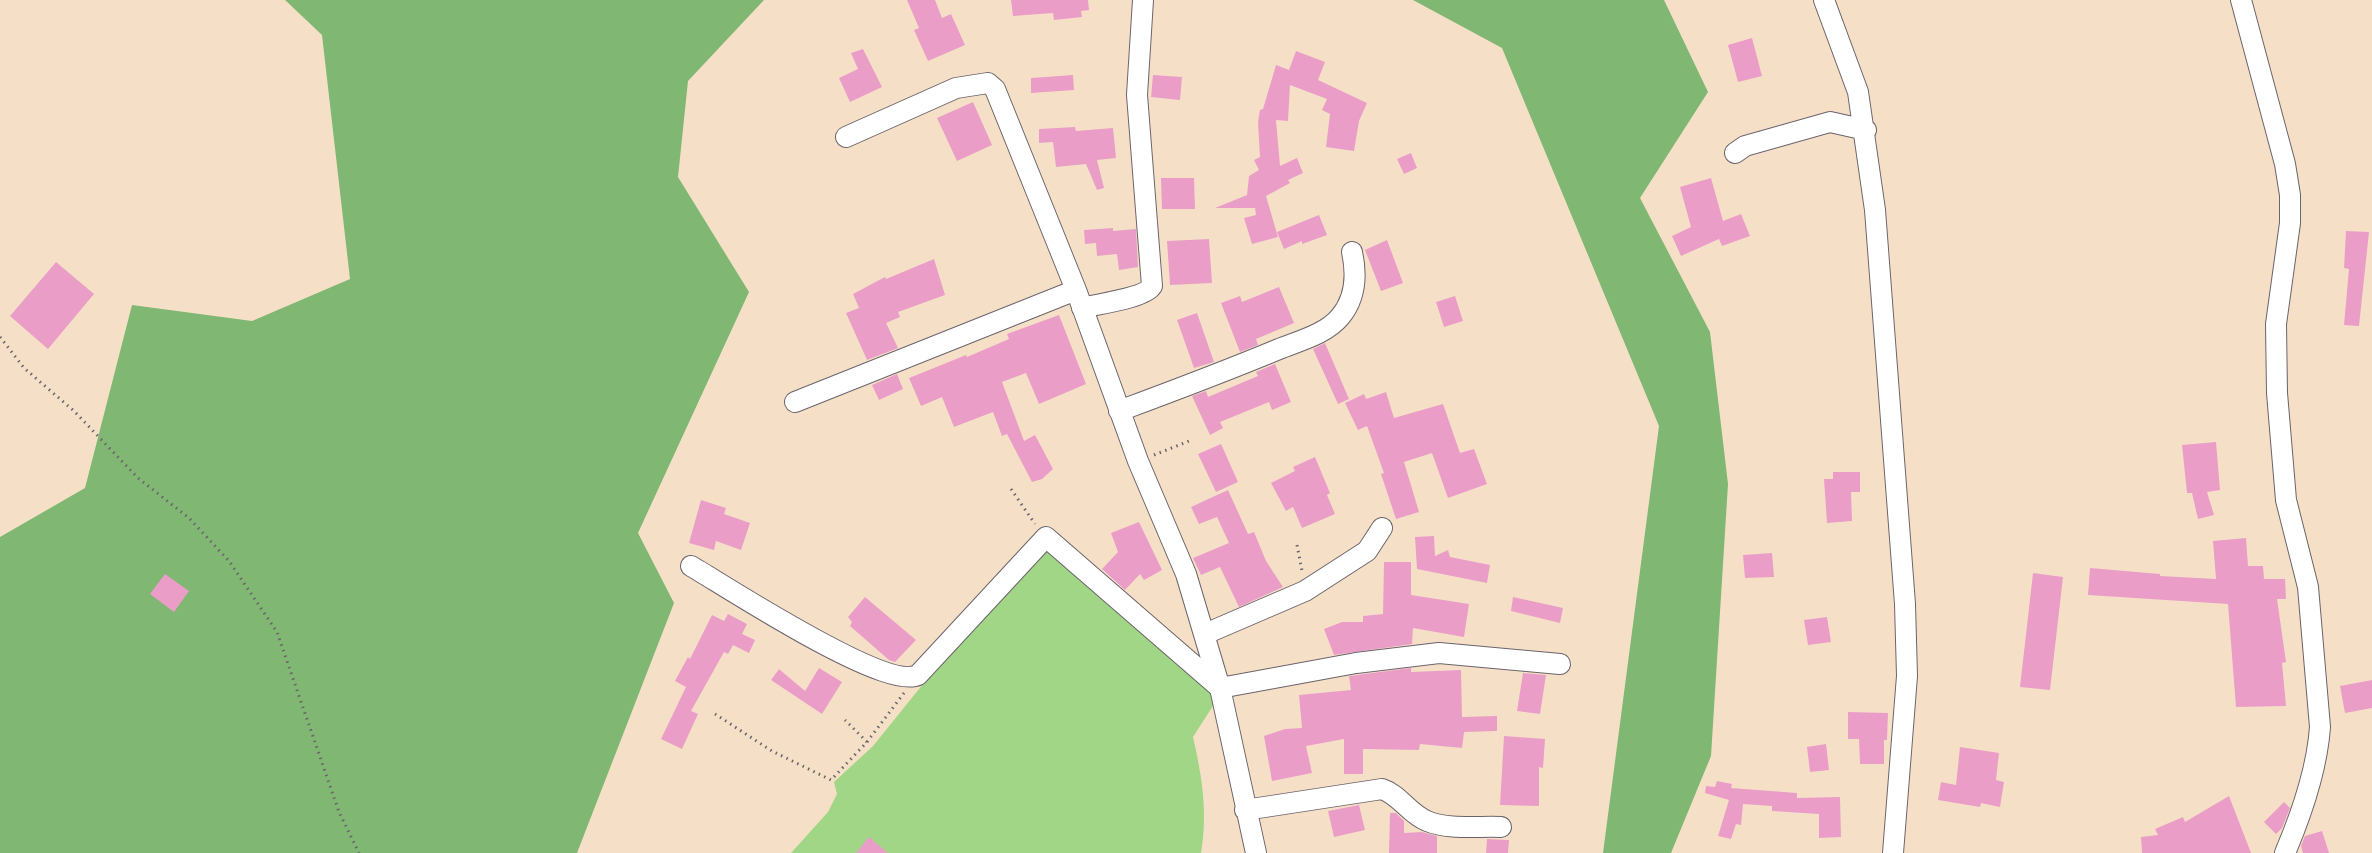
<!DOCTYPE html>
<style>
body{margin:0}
canvas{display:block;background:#f5e0c7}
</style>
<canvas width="2372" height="853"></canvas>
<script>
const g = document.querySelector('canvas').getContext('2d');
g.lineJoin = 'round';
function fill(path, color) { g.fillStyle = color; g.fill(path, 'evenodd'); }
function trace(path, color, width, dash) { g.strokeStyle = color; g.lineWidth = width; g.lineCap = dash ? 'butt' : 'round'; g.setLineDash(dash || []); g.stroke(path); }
fill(new Path2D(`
 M1053,534L1220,695L1193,737C1202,776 1208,813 1201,853H791L828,812L837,794L834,782L873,746L986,606Z`), '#a1d686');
fill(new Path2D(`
 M285,0H764L688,81L678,177L749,292L638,533L674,603L577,853H0V537L85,488L132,305L252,321L350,279L322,35Z
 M1413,0H1664L1708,92L1640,198L1710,332L1728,484L1711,756L1671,853H1603L1659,426L1502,48Z`), '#80b773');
fill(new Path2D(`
 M907,0H935L942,18L951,14L965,45L928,61L914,30L919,28Z
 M1011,0H1088L1089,10L1081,11L1082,17L1054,20L1053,13L1013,16Z
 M1752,38L1762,76L1738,82L1728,45Z
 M863,49L882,87L850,102L839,78L858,69L851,53Z
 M1296,51L1325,62L1318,80L1367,103L1359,121L1354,151L1326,147L1330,114L1322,110L1327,99L1290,85L1288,121L1276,120L1280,166L1297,158L1303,173L1288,180L1290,183L1266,196L1278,237L1252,244L1244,218L1256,215L1255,208H1215L1247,195L1249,176L1259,170L1254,160L1260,157L1258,122L1260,110L1263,109L1276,65L1289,70Z
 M1073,75L1074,90L1031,93V78Z
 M1153,75L1182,77L1180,100L1151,97Z
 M973,102L992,145L957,161L937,118Z
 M1075,127L1076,131L1113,128L1116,158L1097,160L1104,188L1097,190L1086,164L1056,167L1053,142L1039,143V129Z
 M1411,153L1417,168L1404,174L1397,159Z
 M1161,178H1194L1195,209H1162Z
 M1711,178L1723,221L1741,214L1750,236L1722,246L1719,239L1681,256L1672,236L1691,227L1680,187Z
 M1319,215L1327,235L1302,244V241L1284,249L1277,232Z
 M1113,228V231L1136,229L1138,267L1119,270L1117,254L1097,256L1096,243L1085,244L1084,230Z
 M2346,231L2369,232L2359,326L2344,325L2349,269L2344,268Z
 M1209,239L1212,283L1170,285L1167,241Z
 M1387,240L1403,283L1381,291L1365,250Z
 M934,259L945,295L898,312L900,317L886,323L898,348L867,360L846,313L859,308L853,294L885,277L886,279Z
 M56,262L94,294L48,349L10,316Z
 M1279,287L1294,323L1256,339L1258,345L1240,352L1221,303L1240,296L1242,302Z
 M1455,296L1463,321L1444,327L1436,302Z
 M1197,313L1214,362L1194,368L1177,320Z
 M1059,315L1086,384L1039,404L1026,373L1002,382L1024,441L1035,435L1053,469L1042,479L1032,482L1007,434L1002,436L993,412L954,427L942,397L921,406L909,378L966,355L967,357L1009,339L1007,334Z
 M1325,343L1349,399L1338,404L1313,349Z
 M1275,364L1291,402L1272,410L1269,402L1220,422L1223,428L1210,435L1192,396L1206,391L1208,397L1258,376L1256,372Z
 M897,374L903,389L879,400L872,385Z
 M1386,392L1394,418L1443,404L1460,453L1474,449L1487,484L1448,498L1432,453L1404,462L1419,512L1396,519L1381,474L1384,473L1367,426L1358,430L1345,403L1364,394L1366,399Z
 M2216,442L2220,490L2207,492L2214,515L2198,519L2192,493H2187L2182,445Z
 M1221,444L1238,482L1216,492L1198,454Z
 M1315,457L1330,493L1327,495L1335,514L1302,528L1293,507L1286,511L1271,483L1295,471L1293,467Z
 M1833,472H1860V492H1851L1852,521L1827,523L1824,479H1833Z
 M1228,490L1248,534L1254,532L1266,561L1283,587L1239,607L1220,567L1201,575L1193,558L1229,543L1217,517L1199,524L1191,507Z
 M701,500L726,508L724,514L750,523L741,550L716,541L714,550L689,543Z
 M1139,522L1162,570L1144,580L1140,574L1125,590L1102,569L1118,552L1111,533Z
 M1434,536L1435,556L1448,550L1450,557L1490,565L1487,583L1417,569L1415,537Z
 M2246,538L2248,566H2263L2264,579H2285L2286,599H2277L2286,662L2282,663L2286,706L2236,707L2228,604L2088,595L2090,568L2160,574V576L2216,579L2213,541Z
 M1772,553L1774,577L1745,578L1743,555Z
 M1384,562H1411V595L1469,604L1464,637L1413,628L1412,644L1334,655L1324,629L1342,622H1363V616L1383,614Z
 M2033,573L2063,577L2050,690L2020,687Z
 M165,574L189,591L174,612L150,594Z
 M865,597L916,640L895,662L889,660L850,626L852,622L848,617Z
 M1513,597L1563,608L1560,623L1511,611Z
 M728,614L747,624L742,634L755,640L749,653L733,645L728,654L724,652L691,711L698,714L682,749L661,739L686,687L675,681L688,657L690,659L712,615L724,621Z
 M1827,617L1831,642L1808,645L1804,620Z
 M819,668L842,682L822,714L771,680L779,669L805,691Z
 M1411,668V672L1461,670L1462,717L1497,716V731L1464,732L1462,748L1420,744L1419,750L1363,749V774H1344V739L1306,746L1312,773L1272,781L1264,736L1285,729L1302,728L1299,695L1351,690L1349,676Z
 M1523,673L1546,675L1540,714L1517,711Z
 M2372,680V708L2345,713L2340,686Z
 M1848,712L1888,713L1887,740H1884V764H1860L1859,739H1848Z
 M1504,736L1545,739L1543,768L1539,767V806L1500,805Z
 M1826,744L1829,770L1810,772L1807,747Z
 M1960,747L1999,753L1996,780L2004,782L2000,807L1981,803L1980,807L1938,800L1941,782L1956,785Z
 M1717,781L1732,784L1731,788L1797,793V798L1840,797L1841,837L1819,838V814L1772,811V806L1743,804L1741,825L1736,824L1731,839L1718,836L1729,800L1705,793L1706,786L1715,787Z
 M2229,796L2251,853H2142L2141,837L2158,835L2155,829L2183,817L2185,822Z
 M2284,802L2290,808L2282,828L2276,834L2264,822Z
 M1359,805L1365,830L1334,837L1328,811Z
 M1390,813H1396L1404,821V833L1422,832L1437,836V853H1389Z
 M2322,831L2329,853H2303L2301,846L2305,836Z
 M869,837L888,853H856Z
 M1487,839L1509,840L1508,853H1486Z`), '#ea9ec7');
const minor = new Path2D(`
 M1824,0L1858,92L1875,210L1905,604L1907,676L1893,853
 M2241,0L2285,164L2290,195V223L2276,324L2277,393L2286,500L2308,587L2320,727C2317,770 2302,813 2285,853
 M846,137L956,88L988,83L995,89L1076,290L1138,461L1186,574L1220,688L1256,853
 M1735,153L1745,146L1830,122L1866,130
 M1082,308C1097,304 1145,298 1152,286L1137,95L1143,0
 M795,402L1076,290
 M1119,411C1173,391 1226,371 1279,349C1299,341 1326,334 1340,317C1356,298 1357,275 1352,252
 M691,566C727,587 885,691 918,675L1046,537L1220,688L1356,663L1439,653L1560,664
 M1205,634L1305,591L1367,551L1382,528
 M1245,810L1382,789C1400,795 1409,814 1427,821C1448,830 1478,826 1501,827`);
trace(minor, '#6c646c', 22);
trace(new Path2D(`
 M0,337L24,368L74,411L138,478L189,518L229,561L277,632L339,812L359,853
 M1154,455L1189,441
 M1011,489L1035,524
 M1297,545L1302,571
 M715,714L772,751L831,780L867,742L845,720
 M867,742L904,693`), '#6c646c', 3, [1.5, 4.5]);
trace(minor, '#fff', 20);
</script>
